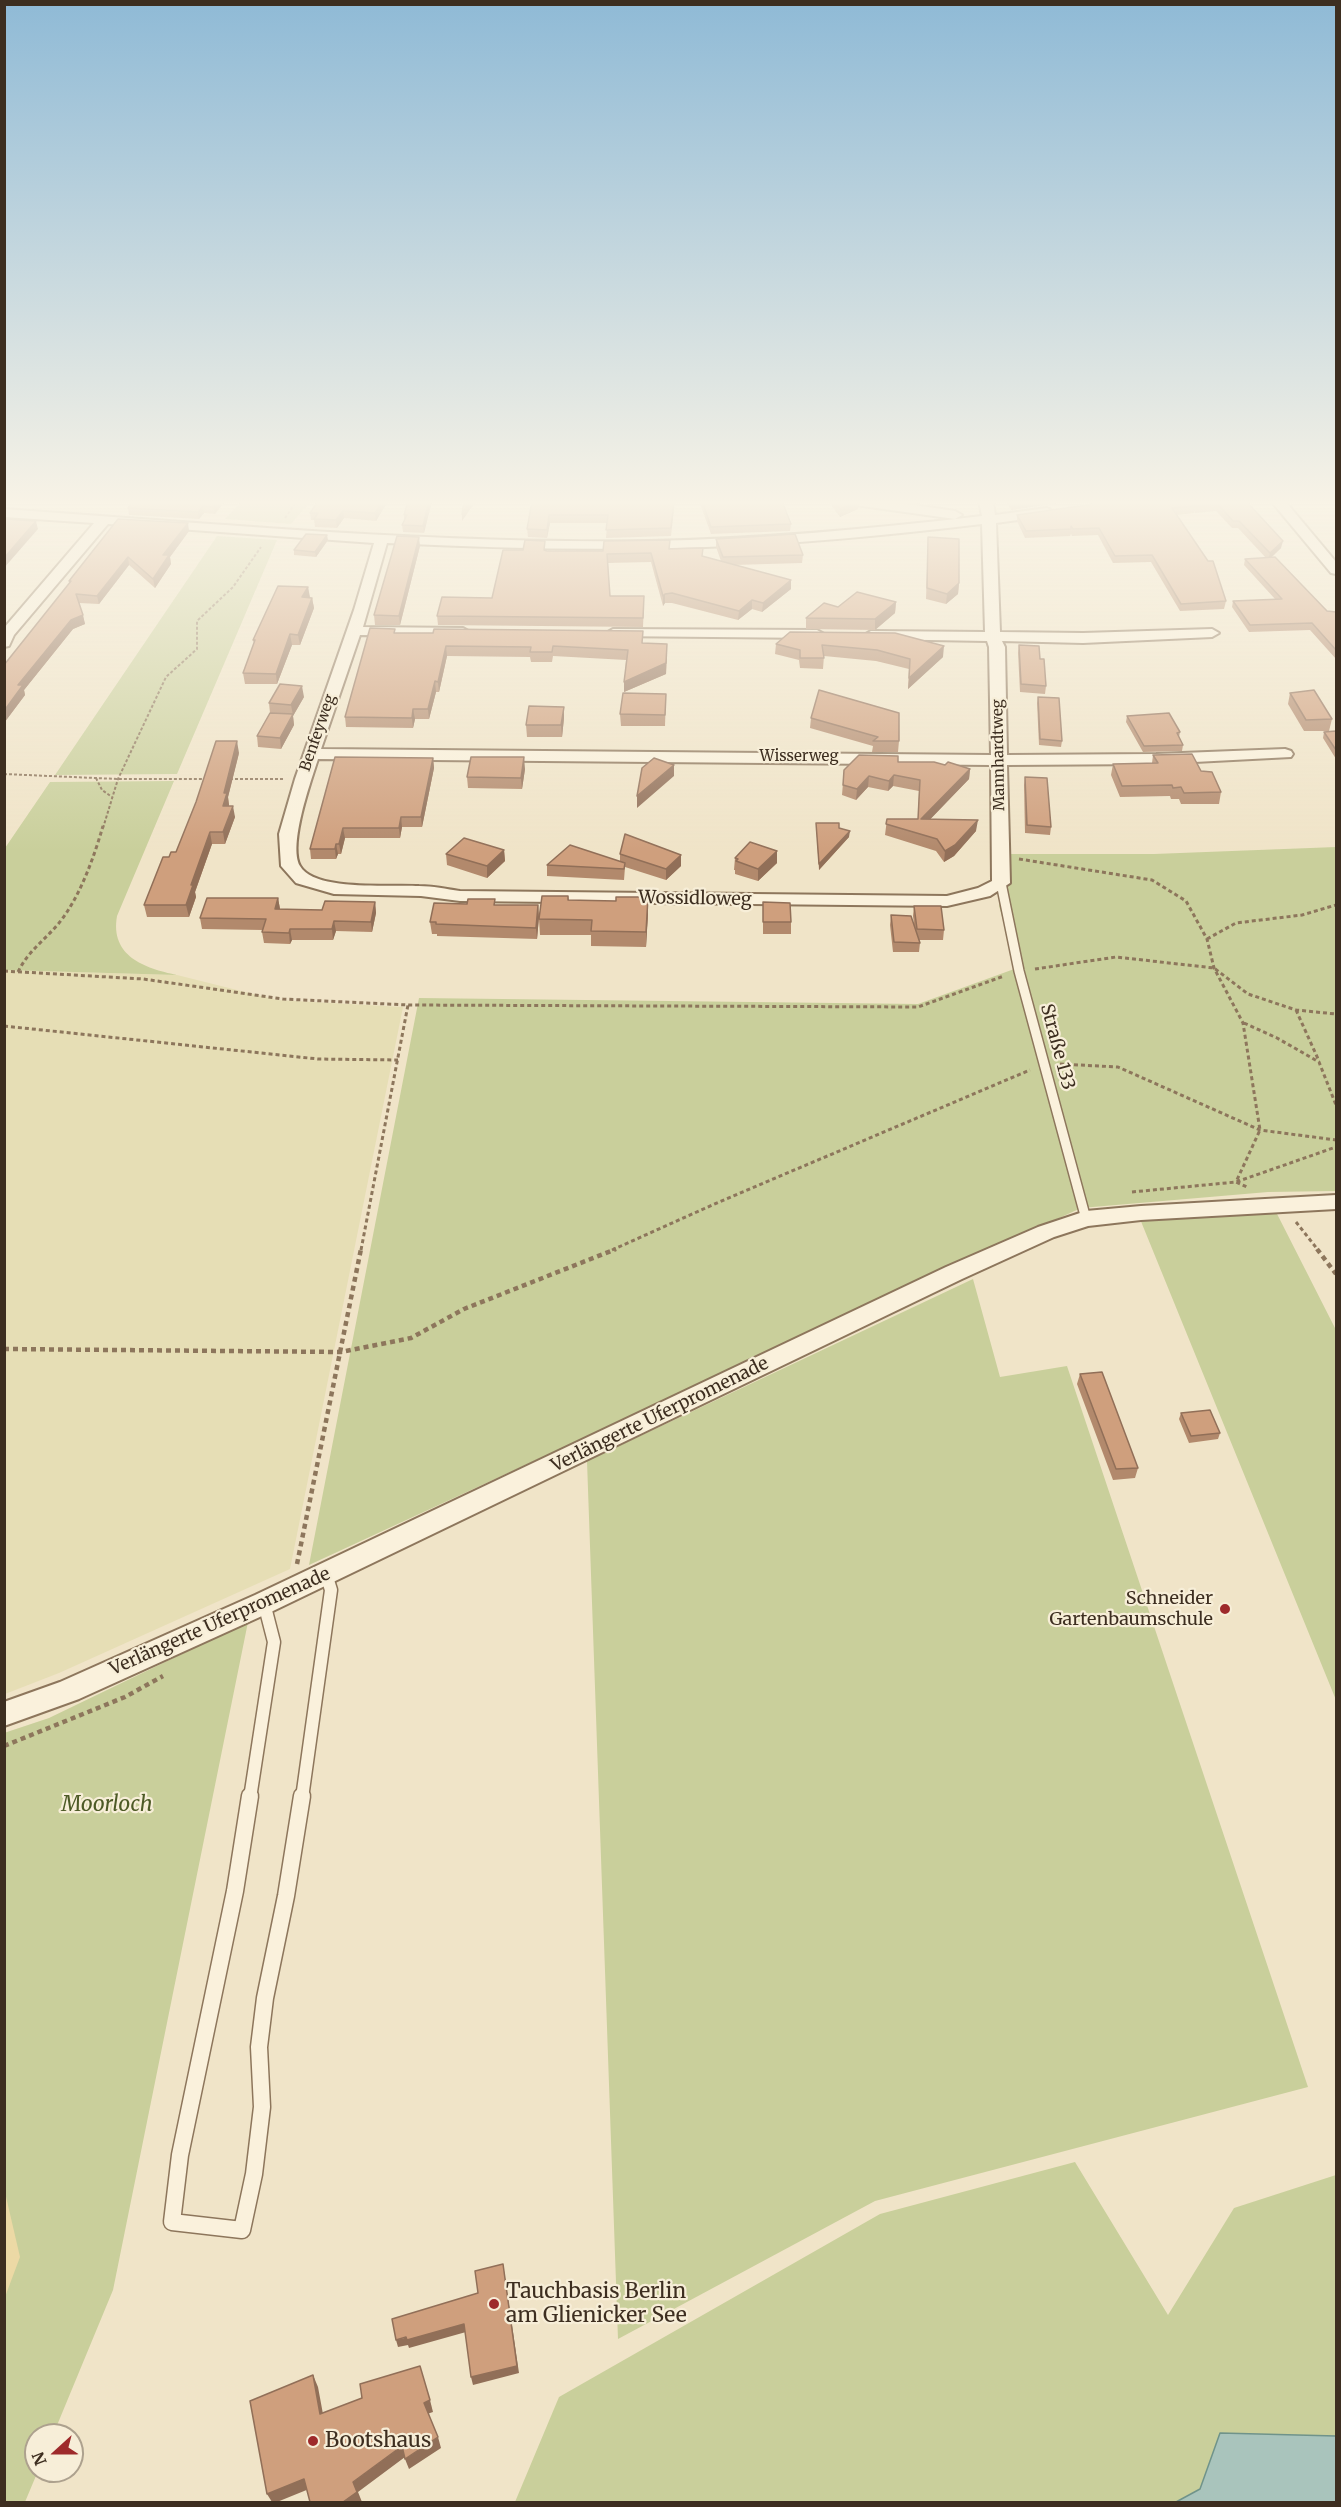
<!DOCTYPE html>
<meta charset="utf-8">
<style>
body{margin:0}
#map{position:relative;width:1341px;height:2507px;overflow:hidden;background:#f0e4c8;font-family:Merriweather,serif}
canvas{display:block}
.frame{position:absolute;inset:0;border:6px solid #3d2e20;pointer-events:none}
.north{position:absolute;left:24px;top:2423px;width:60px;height:60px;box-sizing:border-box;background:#f7eed8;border:2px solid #ada18e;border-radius:50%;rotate:249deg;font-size:16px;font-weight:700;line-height:24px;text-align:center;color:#3d2e20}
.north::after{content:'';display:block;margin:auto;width:21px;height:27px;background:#9e2a2b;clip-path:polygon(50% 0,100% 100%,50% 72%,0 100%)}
</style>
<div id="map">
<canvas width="1341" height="2507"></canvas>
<div class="frame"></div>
<div class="north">N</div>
</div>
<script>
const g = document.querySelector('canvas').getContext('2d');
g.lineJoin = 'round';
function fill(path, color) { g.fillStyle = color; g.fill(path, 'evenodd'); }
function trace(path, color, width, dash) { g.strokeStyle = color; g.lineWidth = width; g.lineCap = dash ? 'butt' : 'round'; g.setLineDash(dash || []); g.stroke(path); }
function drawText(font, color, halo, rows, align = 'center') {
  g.font = font + ' Merriweather,serif'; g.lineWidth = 4.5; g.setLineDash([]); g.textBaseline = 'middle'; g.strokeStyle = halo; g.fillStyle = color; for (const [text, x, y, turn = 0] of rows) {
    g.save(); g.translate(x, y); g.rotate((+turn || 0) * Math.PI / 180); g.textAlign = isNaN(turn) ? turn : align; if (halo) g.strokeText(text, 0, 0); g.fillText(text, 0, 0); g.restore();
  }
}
fill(new Path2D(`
 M5,970L177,975L277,1000L403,1007L290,1569L59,1673L5,1694Z`), '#e6deb5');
fill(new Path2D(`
 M242,501H311L291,524L225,519Z
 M217,536L277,540L177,774L55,775Z
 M174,781L117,916C110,956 144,968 177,975L5,970V848L50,782Z
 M1336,847V1191L1268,1192L1081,1208L309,1565L419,998L918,1004L1017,968L999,906L1011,854H1154Z
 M1273,1206L1336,1330V1700L1140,1219Z
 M973,1279L1000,1377L1067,1366L1308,2087L875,2201L618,2339L587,1461Z
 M248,1622L113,2290L53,2435H36V2471H38L25,2502H4V1733L49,1718Z
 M1075,2162L1168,2315L1234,2208L1336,2175V2436L1220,2433L1200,2489L1176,2502H515L559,2397L880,2214Z`), '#c9cf9b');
fill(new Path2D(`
 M4,2188L20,2257L5,2297H4Z`), '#ecd9a5');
const water = new Path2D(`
 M1220,2433L1336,2436V2502H1176L1200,2489Z`);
fill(water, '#a9c4bc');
trace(water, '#6f938a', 1.5);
const serviceFar2 = new Path2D(`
 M1001,883L1019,971L1086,1219`);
const serviceFar1 = new Path2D(`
 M250,1798L274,1642L264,1603
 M302,1798L331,1590L326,1574`);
const service = new Path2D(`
 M250,1796L235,1891L180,2155L172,2222L242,2230L254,2174L262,2107L259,2047L265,1998L286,1896L302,1796`);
const minor = new Path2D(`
 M849,501H887L955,511L962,515L955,519L855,505Z
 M979,501H993L995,515L1047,508L1054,512L1047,516L996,523L1000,632L1083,633L1212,629L1219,633L1212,637L1083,643L1002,641L1005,647L1007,755L1156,754L1285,749L1291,751L1293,754L1291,757L1156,764L1007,765L1010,883L990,896L947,906L460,901L421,896L334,894L296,883L281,866L279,834L295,779L354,610L374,543L108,524L14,635L9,646L4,647V628L94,523L4,517V509C219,524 433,544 648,541C760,539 871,529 982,516ZM982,524L985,632L871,631L864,635L871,639L987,641L989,647L991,755L321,749L360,635L463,636L470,632L463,628L363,627L387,543C493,548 600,551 706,547C798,544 890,535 982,524ZM318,759L991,765L992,881L978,888L947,896L460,891C446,889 433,886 419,886C392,884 315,892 300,866C288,845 311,781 318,759Z
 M1271,501H1285L1336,562V574L1331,573Z
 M613,629L817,630L824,634L817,638L608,636L606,633Z
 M1336,1195V1209L1141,1220L1088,1226L1054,1237L962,1279L273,1611L79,1699L4,1726V1702L60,1682L255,1595L946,1267L1038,1227L1086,1211L1141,1206Z`);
trace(serviceFar2, '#8d765c', 12);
trace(serviceFar1, '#8d765c', 15);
trace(service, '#8d765c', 19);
trace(minor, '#8d765c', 4);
trace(new Path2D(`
 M285,518L297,501
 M4,774L118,779H208
 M96,778L102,790L112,797
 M230,779H283
 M103,828L118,779L166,677L197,649V621L233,587L261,547`), '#8d765c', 2, [3, 2]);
trace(new Path2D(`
 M1019,859L1152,880L1186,901L1207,939L1214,968L1243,1023L1260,1130L1236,1182L1247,1187
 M1207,939L1236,923L1302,915L1336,905
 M1035,969L1116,957L1214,968L1248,994L1296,1010L1336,1014
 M4,971L143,979L283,999L408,1005L918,1007L1004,976
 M18,972C28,951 45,940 59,923C80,897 94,857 103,826
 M1296,1010L1319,1061
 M1244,1023L1277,1038L1319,1062L1336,1105
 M4,1026L318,1059L398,1060
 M1060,1064L1118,1067L1260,1130L1336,1140
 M1132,1192L1236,1182L1336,1147
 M1296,1222L1318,1250
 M361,1250L408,1005
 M612,1250L719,1202L1030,1070`), '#8d765c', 3, [4, 3]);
trace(new Path2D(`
 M1317,1249L1336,1274
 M4,1349L341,1352L411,1338L464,1309L616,1249
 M297,1564L361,1249
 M4,1746L125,1697L163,1676`), '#8d765c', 4.5, [5, 4]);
trace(serviceFar2, '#faf1dc', 9);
trace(serviceFar1, '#faf1dc', 12);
trace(service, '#faf1dc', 16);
fill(minor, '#faf1dc');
fill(new Path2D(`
 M105,501H225L215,514L204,513L199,519L129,515L128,508L131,503Z
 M318,501H388L376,521L344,518L337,528L315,527L314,520H311L310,513Z
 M408,501H432L424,533L403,532L402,525L404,521V515Z
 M532,501H675L671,536L606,538L607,523H550L547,538L528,537L527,529Z
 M699,501H782L791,524L790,531L711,534Z
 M828,501H859L858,509L840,517Z
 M1008,501H1070L1011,510L1007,503Z
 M1246,501L1281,548L1272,557L1327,611L1336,612V659L1310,630L1249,632L1232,607L1233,601L1275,599L1244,565L1245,559L1266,558L1238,528H1232L1216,511L1195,513L1194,511V513L1176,515L1226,601L1224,609L1180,611L1151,562L1113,563L1098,535L1072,536L1071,534L1070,536L1025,538L1017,521V515Z
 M189,531L170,557L171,564L155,588L129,565L99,604L79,603L85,624L73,629L24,690L25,695L4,723L70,583L69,581Z
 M928,537L959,583L958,594L946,604L926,599Z
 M716,539L803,555L802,563L734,565L791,589L762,612L752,609L738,620L672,603H665L663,606L651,562L608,563L610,596L644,605L643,627L438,625L437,616L492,598L545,551H603L670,549L721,561L716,547Z
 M328,540L316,557L294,555V550Z
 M420,546L400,625H375L374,615Z
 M308,587L309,598H312L314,608L300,645H292L277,684H245L243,673L254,643L253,640Z
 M896,602L895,613L875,630L806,629V618L838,607Z
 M790,632L943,657L908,689L909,669L876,661L824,656L823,669L800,668L799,660L775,654L776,644Z
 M396,633L643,643L667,654L666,674L624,692L626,660L553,656L552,662H531L530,657L447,656L439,692H436L429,719H415L413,728L346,727L345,717Z
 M1019,645L1040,659L1046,686L1045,694L1020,692L1018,653Z
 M1290,693L1332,719L1329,731H1304L1288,704Z
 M666,694L665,726H621L620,714Z
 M304,697L293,716L294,725L281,749L258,747L257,736L270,713L269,703Z
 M1038,697L1062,741L1061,747L1039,745L1037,703Z
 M1127,716L1180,732L1179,737L1183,745L1182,751L1143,752L1126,722Z
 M564,718L562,737H527L526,725Z
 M811,718L899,741L898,752H872L873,746L810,728Z
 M1336,731V759L1323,738L1324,732Z
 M239,753L228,797L229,806L235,817L225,844H212L195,892L196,897L189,917H147L144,905L176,852Z
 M1153,755L1201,771L1221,792L1219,804H1181L1179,799H1171L1170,796L1120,797L1111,775L1113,764L1152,763Z
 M433,758L434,768L422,827H402L400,838H345L341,854H338L336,859H311L310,849Z
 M898,762L945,765L970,769L969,779L930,819L976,831L954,856L944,862L936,851L885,835L887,819H918L919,791L893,786L888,791L868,787L856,800L842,795L844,770Z
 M525,769L522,789L468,788L467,777Z
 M1025,777L1051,827L1050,835L1025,833L1024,785Z
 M816,823L839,828L849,837L819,870Z
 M504,850L505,861L487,878L447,865L446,854Z
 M620,854L681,855V866L666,880L625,867L624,880L547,876V865L620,862Z
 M735,858L777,863L758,881L735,874V870H734Z
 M568,896L569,900L648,913L646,947L591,946V935H540L539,919Z
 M278,898L280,909L322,910L375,902L376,913L372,932L336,931L333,940H292L290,944L264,943L262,932L263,930L202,929L200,918Z
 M495,899V905H538L539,917L537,939L437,936V934H432L430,922L467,904Z
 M763,902L791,922V934H763Z
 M914,906L944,930L943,940H919L920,943L919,952H893L890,925L891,915L914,924L913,916Z
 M1080,1374L1138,1468L1135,1478L1113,1480L1077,1384Z
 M1181,1413L1220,1433L1218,1439L1189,1443L1179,1419Z`), '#b2896c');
fill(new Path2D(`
 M218,501H225L215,514L213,507Z
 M383,501H388L376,521L375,513Z
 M429,501H432L424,533L423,526Z
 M470,501H476L462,521V514Z
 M859,501L858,509L840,517V509Z
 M1021,501H1070L1011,510L1012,503Z
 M203,506L204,513L199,519L198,512Z
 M343,511L344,518L337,528L336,520Z
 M549,515L550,523L547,538V530Z
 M36,521L38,529L4,568V558Z
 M188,523L189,531L170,557L171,564L155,588L153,579L163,555Z
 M327,535L328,540L316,557L315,552Z
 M419,537L420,546L400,625L399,616Z
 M1283,541L1281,548L1268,560L1270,553Z
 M128,557L129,565L99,604L97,596Z
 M791,580V589L762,612L763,603Z
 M959,583L958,594L946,604L947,594Z
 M308,587L310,597L303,608L302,597Z
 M665,594V603L663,606V596Z
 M312,598L314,608L300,645L298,635Z
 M752,600V609L738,620L739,611Z
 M896,602L895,613L875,630V619Z
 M83,615L85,624L73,629L24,690L25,695L4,723V711L18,685L71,620Z
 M290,634L292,645L277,684L276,674Z
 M667,644L666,674L624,692V682Z
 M446,646L447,656L439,692L438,682Z
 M944,646L943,657L908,689L909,678Z
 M435,681L436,692L429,719L428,709Z
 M302,686L304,697L293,716L294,725L281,749L280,738L293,715L291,705Z
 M564,707V718L562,737L561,725Z
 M413,709L415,719L413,728L412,718Z
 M237,741L239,753L228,797L229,805L225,817L223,806L224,793Z
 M524,757L525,769L522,789L521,778Z
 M433,758L434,768L422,827L421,817Z
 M674,765V776L637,808V796Z
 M970,769L969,779L920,830L921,819Z
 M894,775L893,786L888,791L889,781Z
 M869,776L868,787L856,800L857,789Z
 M233,806L235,817L225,844L223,832Z
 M401,817L402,827L400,838L399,828Z
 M978,820L976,831L954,856L944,862L945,851Z
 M343,828L345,838L341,854L339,844Z
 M850,831L849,837L819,870V864Z
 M210,832L212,844L195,892L196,897L189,917L186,905L191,885Z
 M336,844L338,854L336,859L335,849Z
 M504,850L505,861L487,878V866Z
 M777,851V863L758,881V869Z
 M681,855V866L666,880V869Z
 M648,897V913L646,947V932Z
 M278,898L280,909H275Z
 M375,902L376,913L372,932L371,922Z
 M538,905L539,917L537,939L536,928Z
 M334,921L336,931L333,940L332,929Z
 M290,929L292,940L290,944L289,933Z
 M503,2264L519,2373L473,2385L471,2377Z
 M464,2324L466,2332L409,2348L408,2345L398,2347L396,2340Z
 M313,2375L318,2387L325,2425L320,2414Z
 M430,2400L433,2412L427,2414L424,2403Z
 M438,2437L441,2448L409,2469L405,2459Z
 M402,2446L405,2457L358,2492L362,2502H343L353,2482Z
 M304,2479L309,2489L277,2502H272L267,2494Z`), '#916f58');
const building = new Path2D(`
 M133,501H218L213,507L203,506L198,512L128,508Z
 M318,501H383L375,513L343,511L336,520L314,519L318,513H310Z
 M408,501H429L423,526L402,525L407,515H404Z
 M464,501H470L462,514Z
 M532,501H674L671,528L606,530L608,515H549L547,530L527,529Z
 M702,501H782L791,524L711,527Z
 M834,501H859L840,509Z
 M1115,501H1246L1283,541L1270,553L1239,521H1233L1218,504L1197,506L1194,503L1195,506L1172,508L1208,561H1213L1226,601L1181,604L1152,555L1115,556L1099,528L1073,529L1071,526V529L1026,531L1017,515Z
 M4,519L36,521L4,558Z
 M118,519L188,523L163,555H169L153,579L128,557L97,596L76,594L83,615L71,620L18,685H23L4,711V665L71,581H69Z
 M306,534L327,535L315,552L294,550Z
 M795,534L803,555L723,557L716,539Z
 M397,536L419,537L399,616L374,615Z
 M928,537L959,539V583L947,594L927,588Z
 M525,540L545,541L544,550L547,551H603L604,541L670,540L669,549L703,548L702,556L791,580L763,603L752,600L739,611L672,593L665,594L663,596L651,553L607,554L610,596H644L643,618L437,616L442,597L492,598L503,550H523Z
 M1275,557L1327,611L1336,612V650L1312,623L1250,625L1233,601L1282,599L1245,559Z
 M278,586L308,587L302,597L312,598L298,635L290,634L276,674L243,673L255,640H253Z
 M857,592L896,602L875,619L806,618L824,603L838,607Z
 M370,628L395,629L394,633H433L434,629L643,631L642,643L667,644L666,663L624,682L628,650L553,646L552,652H530L531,647L446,646L438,682L435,681L428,709H413L412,718L345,717Z
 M790,632L895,633L944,646L909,678L910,659L877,650L822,645L824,658H800V650L776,644Z
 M1019,645L1039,646L1040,659H1044L1046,686L1021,684Z
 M280,684L302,686L291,705L269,703Z
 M819,690L899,713V741H873L878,737L811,718Z
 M1314,690L1332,719L1306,720L1290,693Z
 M623,693L666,694L665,715L620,714Z
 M1038,697L1059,698L1062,741L1040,739Z
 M529,706L564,707L561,725H526Z
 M270,713L293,714L280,738L257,736Z
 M1169,713L1180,732L1177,733L1183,745L1144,746L1127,716Z
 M1336,731V750L1324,732Z
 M216,741H237L224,793H227L223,806H233L223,832H210L191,885H193L186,905H144L163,857H169L171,852H176L196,802Z
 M1192,754L1201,771L1212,772L1221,792L1184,793L1181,787L1173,788L1172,785L1122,786L1113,764L1158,763L1153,755Z
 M859,755L898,756V762H934L945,765L948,762L970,769L921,819L978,820L955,845L945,851L937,839L886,824L887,819H918L920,780L894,775L889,781L869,776L857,789L843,785L844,770Z
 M335,757L433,758L421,817H401L399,828H343L339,844H336L335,849H310Z
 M471,757H524L521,778L467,777Z
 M654,758L674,765L637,796L642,768Z
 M1025,777L1047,778L1051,827L1027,825Z
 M816,823H839V828L850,831L819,864Z
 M625,834L681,855L666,869L620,854Z
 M464,838L504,850L487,866L446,854Z
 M750,842L777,851L758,869L736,861L738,859L735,858Z
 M570,845L625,863L624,869L547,865Z
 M542,896H568V900L616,901V897H648L646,932L591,931L592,920L539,919Z
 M207,898H278L275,909L322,910L325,901L375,902L371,922L334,921L332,929H290L289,933L262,932L266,919L200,918Z
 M468,899H495L494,905H538L536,928L436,924V922H430L434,903L467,904Z
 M763,902L790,903L791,922H763Z
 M914,906H941L944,930L917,929Z
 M891,915L911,916L920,943L894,942Z
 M1102,1372L1138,1468L1116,1469L1080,1374Z
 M1210,1410L1220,1433L1191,1436L1181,1413Z
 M503,2264L517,2366L471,2377L464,2324L407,2340L406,2337L396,2340L392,2319L478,2293L475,2271Z
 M420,2366L430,2400L424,2403L438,2437L405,2459L402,2446L353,2482L357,2492L343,2502H310L304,2479L267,2494L250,2401L313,2375L320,2414L362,2398L360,2384Z`);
fill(building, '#cf9f7d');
trace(building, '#916f58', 1.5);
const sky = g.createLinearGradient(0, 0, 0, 852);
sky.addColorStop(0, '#8fbad6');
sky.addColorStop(0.59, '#f8f3e6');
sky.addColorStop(1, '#f8f3e600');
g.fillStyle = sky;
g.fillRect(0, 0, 1341, 852);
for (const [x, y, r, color] of [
 [1225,1609,6,"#9e2a2b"],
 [494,2304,6,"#9e2a2b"],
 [313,2441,6,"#9e2a2b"]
]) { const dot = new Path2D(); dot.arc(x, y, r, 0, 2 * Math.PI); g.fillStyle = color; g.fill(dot); trace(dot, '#f7eed8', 2); }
drawText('15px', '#3d2e20', '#f7eed8', [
 ["Benfeyweg",318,733,-71],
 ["Mannhardtweg",999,755,-91],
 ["Wisserweg",799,757]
]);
drawText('18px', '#3d2e20', '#f7eed8', [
 ["Wossidloweg",695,899,1],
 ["Straße 133",1057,1047,75],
 ["Verlängerte Uferpromenade",660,1415,-26],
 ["Verlängerte Uferpromenade",220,1622,-24]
]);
drawText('18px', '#3d2e20', '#f7eed8', [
 ["Schneider",1213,1599],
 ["Gartenbaumschule",1213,1620]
], 'right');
drawText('italic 21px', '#4d5a26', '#f7eed8', [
 ["Moorloch",107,1805]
]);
drawText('21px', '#3d2e20', '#f7eed8', [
 ["Tauchbasis Berlin",506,2292],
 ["am Glienicker See",506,2316],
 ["Bootshaus",325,2441]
], 'left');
</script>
